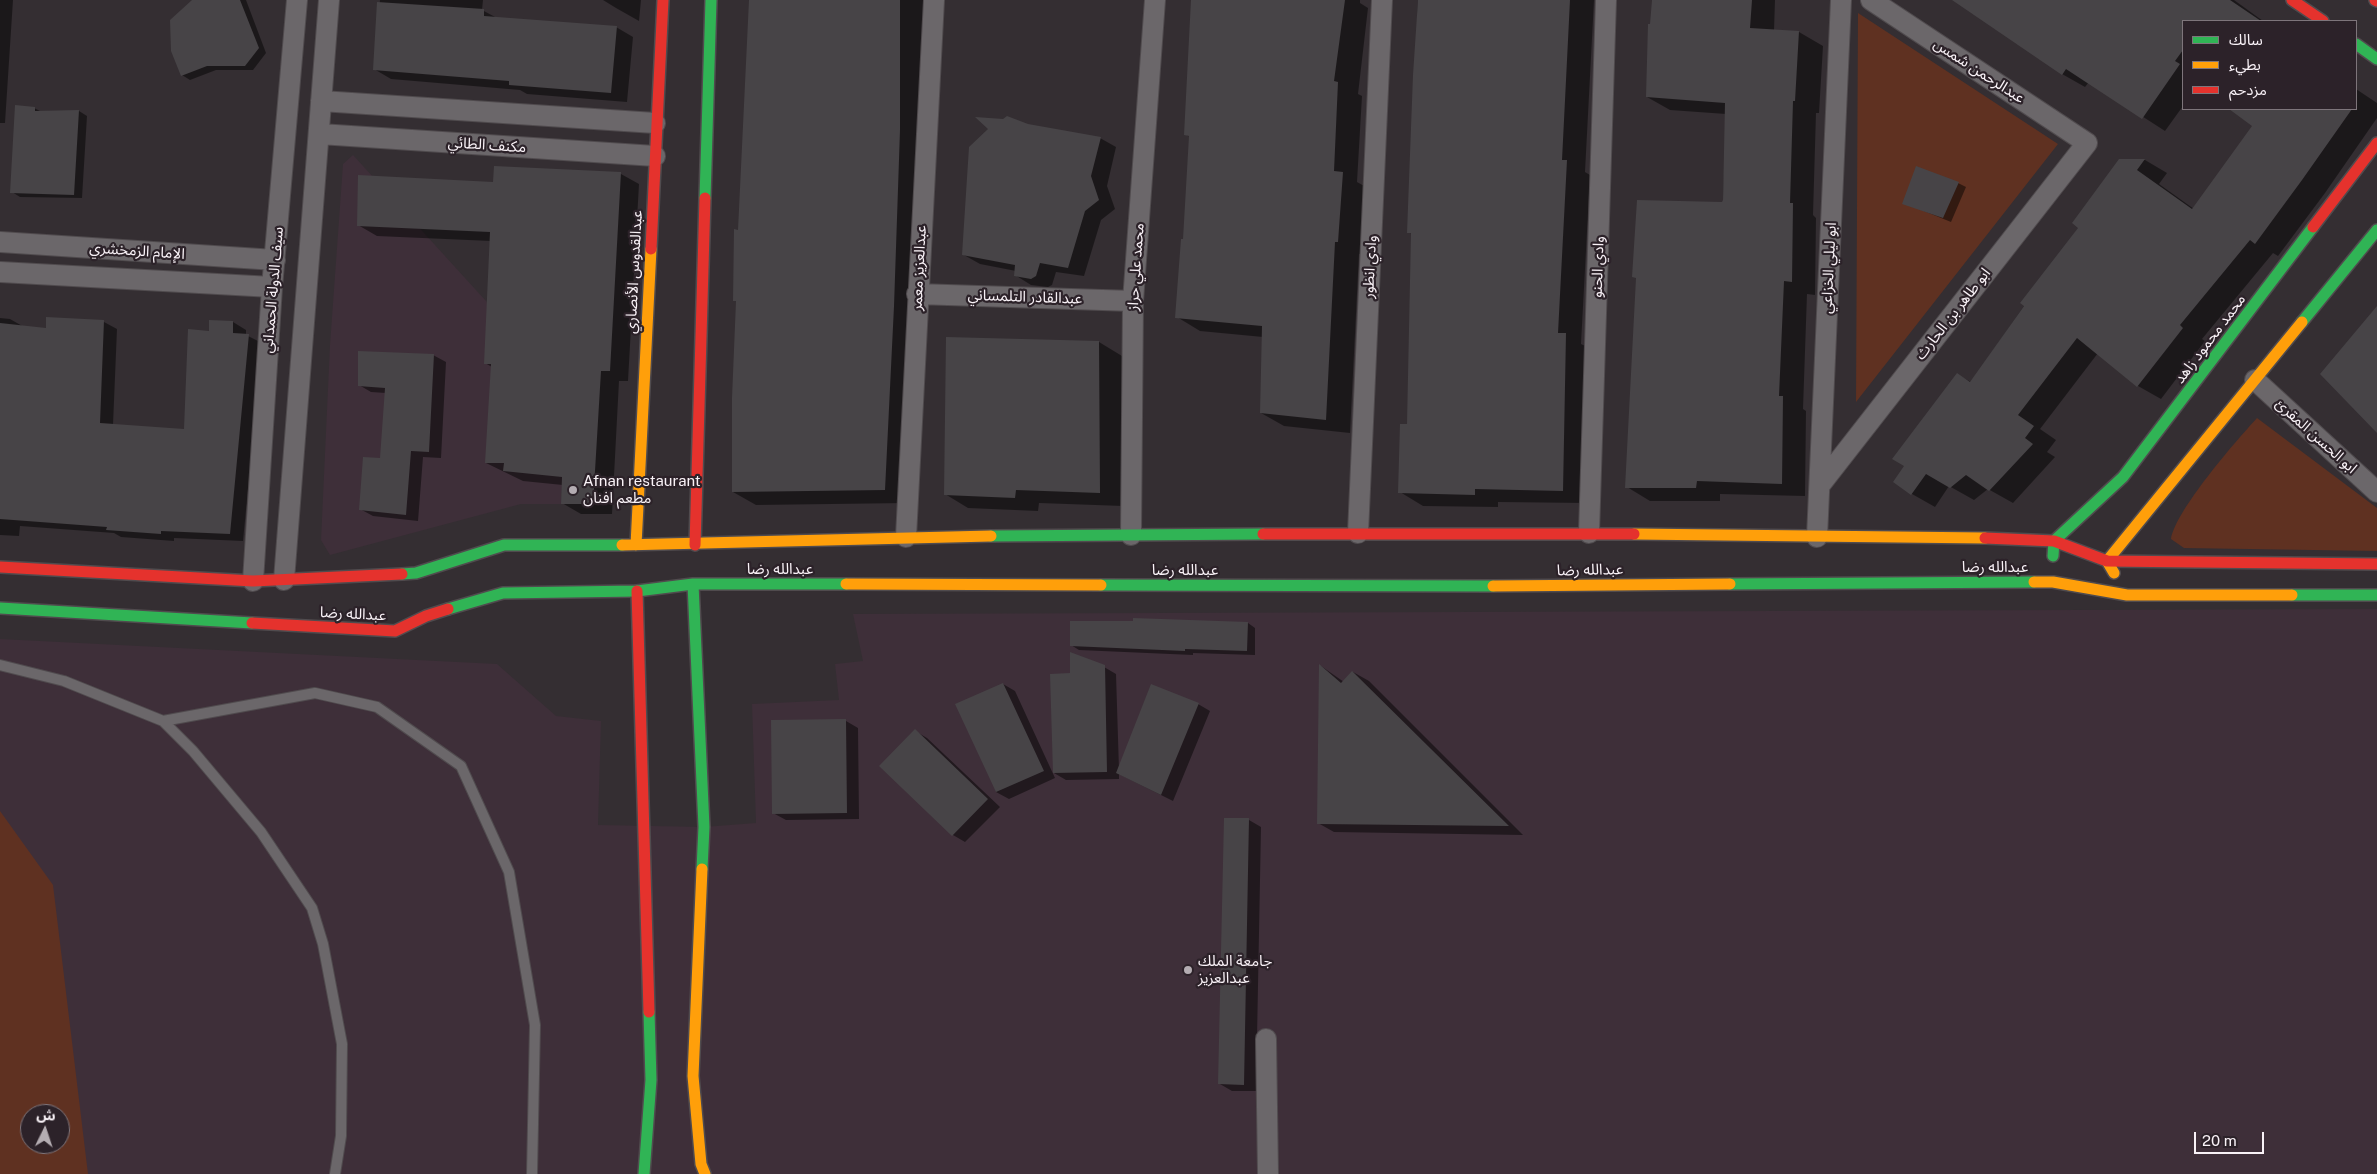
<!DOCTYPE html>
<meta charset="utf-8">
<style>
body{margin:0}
#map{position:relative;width:2377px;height:1174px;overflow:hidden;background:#342e32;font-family:"Public Sans","Noto Sans Arabic",sans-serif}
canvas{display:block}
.legend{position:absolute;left:2182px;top:20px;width:175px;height:90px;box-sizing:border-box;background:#2c2229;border:1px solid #7e757b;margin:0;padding:6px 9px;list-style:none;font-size:15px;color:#f9f2f7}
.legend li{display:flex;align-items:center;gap:10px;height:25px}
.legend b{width:25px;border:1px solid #7e757b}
.north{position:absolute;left:20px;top:1104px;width:50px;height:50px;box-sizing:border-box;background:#2c2229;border:1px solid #7e757b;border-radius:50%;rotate:4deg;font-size:14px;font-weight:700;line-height:20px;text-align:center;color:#f9f2f7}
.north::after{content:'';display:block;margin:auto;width:18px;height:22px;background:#b4adb2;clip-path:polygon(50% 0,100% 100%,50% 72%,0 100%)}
.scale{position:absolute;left:2194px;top:1132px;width:70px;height:22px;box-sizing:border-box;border:2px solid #f9f2f7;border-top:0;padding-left:6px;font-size:15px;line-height:18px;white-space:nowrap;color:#f9f2f7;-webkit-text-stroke:4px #2c2229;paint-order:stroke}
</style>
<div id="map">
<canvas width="2377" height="1174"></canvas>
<ul class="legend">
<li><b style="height:6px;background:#30b455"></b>سالك</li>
<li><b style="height:6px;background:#ff9f0a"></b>بطيء</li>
<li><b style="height:6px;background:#e5322d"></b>مزدحم</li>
</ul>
<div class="north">ش</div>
<div class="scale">20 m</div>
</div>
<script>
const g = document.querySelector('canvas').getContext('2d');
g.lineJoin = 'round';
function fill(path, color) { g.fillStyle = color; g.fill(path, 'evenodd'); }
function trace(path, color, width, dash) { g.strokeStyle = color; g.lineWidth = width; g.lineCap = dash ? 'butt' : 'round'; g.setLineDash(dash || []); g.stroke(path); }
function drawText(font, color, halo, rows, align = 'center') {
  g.font = font + ' "Public Sans","Noto Sans Arabic",sans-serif'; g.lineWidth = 4.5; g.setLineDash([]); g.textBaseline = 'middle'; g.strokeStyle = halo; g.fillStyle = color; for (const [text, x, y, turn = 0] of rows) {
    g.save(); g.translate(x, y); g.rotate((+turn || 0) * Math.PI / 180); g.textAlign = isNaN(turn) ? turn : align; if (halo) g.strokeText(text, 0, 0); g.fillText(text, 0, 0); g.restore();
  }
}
fill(new Path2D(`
 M353,155L567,390L561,504H521L330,555L321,540L330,345L343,164Z
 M2377,609V1174H0V639L497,664L556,716L601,721L598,825L704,827L756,823L752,704L839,700L835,664L863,661L853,614ZM30,1114H60V1144H30Z`), '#3e2f39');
fill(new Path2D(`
 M1858,13L2058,144L1856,402Z
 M2257,418L2377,508V551L2184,548L2171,539C2176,510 2235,442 2257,418Z
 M0,811L53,885L88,1174H0ZM30,1114H60V1144H30Z`), '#5f3121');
fill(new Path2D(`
 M0,0H13L5,123H0Z
 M194,0H246L266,53L253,70H216L190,80L182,75Z
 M380,0H483L482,10L497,18L616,27L633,37L627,102L527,94L520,90L391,79L374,69Z
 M603,0H641L639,21L616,8Z
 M750,0H924L923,144L908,503L756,505L733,492L738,302L734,300L739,231Z
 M1193,0H1360V3L1368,8L1358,94L1362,96L1357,182L1366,187L1361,254H1359L1350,433L1284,426L1261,413L1263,337L1200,331L1177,317L1184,241L1190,137L1185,134Z
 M1418,0H1594L1585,172L1590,175L1581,344L1589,348L1586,503L1498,502V507L1423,506L1400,492L1408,425L1412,234L1409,232Z
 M1653,0H1775L1774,31L1799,32L1823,46L1819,113H1816L1813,215L1816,218L1815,295L1807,294L1803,409L1806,411L1805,496L1720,494V501H1650L1627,487L1723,204L1726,114L1670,110L1647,97Z
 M1954,0H2234L2263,21H2183V106L2165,131L2089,82L2085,87L2062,74Z
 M2356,89L2377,103V118L2325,193L2278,256L2273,253L2202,339L2205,341L2161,399L2138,386L2098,353L2040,429L2056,440L2047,452L2055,457L2013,503L1988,489L1974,500L1949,486L1935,507L1912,494L1906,466L1958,375L1971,382L2079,227L2120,160H2145L2167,173L2159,184L2194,209L2254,126L2231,109H2356Z
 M34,108L42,112L79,111L87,116L82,198L20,197L12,192Z
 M1028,125L1100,138L1116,147L1107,186L1115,209L1101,220L1084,276L1056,272L1052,285L1048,287L1031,285L1015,275L1016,271L980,264L964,255Z
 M621,174L639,184L628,381H619L612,514H581L562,503L563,485L523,481L486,463L492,367L485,363L491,241L377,236L358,225L494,183Z
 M1958,183L1966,187L1951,222L1904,203Z
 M0,318L10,319L24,327L47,329L48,318L104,322L117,329L113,425L185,430L210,333L233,322L246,330V335L262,343L243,541L174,538V541L121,537L114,533L20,526L19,536L0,535Z
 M1099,342L1122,356L1123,506L1039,503L1038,511L968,508L945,494Z
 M433,355L446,362L441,458L423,457L418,521L373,516L360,509L381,459L386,393L371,392L359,385Z
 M1248,623L1255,628V655L1193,653V655L1079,650L1071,645Z
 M1321,666L1344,682L1353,672L1369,681L1523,835L1334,832L1318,823Z
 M1104,667L1116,674L1119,770L1198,704L1210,711L1173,801L1119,774V779L1066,780L1054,773L1072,675Z
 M1003,684L1015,691L1055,778L1009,799L996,792Z
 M846,721L858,728L859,819L786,820L773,813Z
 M915,731L927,738L1000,807L965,842L953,835L881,766Z
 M1249,820L1261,827L1256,1091H1232L1220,1084Z`), '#0007');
fill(new Path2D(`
 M192,0H240L259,48L245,66H207L181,76L171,51L170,20Z
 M749,0H900V130L894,306L885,490L732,492V398L736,301H733L734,229L738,230Z
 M1191,0H1345L1334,81L1338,82L1334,171L1343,172L1338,242H1335L1326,420L1260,413L1262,326L1175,318L1181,239H1183L1189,136L1184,135Z
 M1418,0H1570L1562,160H1567L1558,333H1566L1563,491L1475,489V495L1398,493L1400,424H1407L1411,233H1407L1413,75Z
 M1652,0H1752L1750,28L1799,31L1795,101H1793L1790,203H1793L1792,282L1784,281L1779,396H1783L1782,484L1697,481L1696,488H1625L1636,278L1632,277L1637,200L1722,202L1723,200L1725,103L1646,97L1648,24H1650Z
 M1952,0H2230L2261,21H2183V50L2175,61L2180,64L2142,119L2066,69L2062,75Z
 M377,2L484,9V16L617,26L611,93L509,85V81L373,70Z
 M15,105L35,107V111L79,110L74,195L10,193Z
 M2229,109H2352L2302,180L2255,244L2250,240L2180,325L2183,328L2137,387L2077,338L2018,415L2034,426L2025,438L2033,444L1989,491L1966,475L1950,488L1926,474L1911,495L1893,482L1904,466L1892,459L1957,373L1970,382L2024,306L2020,303L2078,228L2072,223L2119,159H2145L2137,170L2192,209L2252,126Z
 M1007,116L1028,124L1101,137L1091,176L1099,200L1085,211L1068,268L1040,263L1036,276L1031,279L1014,276L1015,265L962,255L969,147L988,129L975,117L1003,119Z
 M494,166L621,172L610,371H601L593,504H561L562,477L503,471L504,463H485L491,364H484L490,232L357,226L358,175L493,182Z
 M1916,166L1959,182L1943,218L1902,204Z
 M2377,306V433L2320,374Z
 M46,317L104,320L100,423L184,429L188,329L209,331V320L233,321V333L249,334L230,534L161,531V534L106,530L107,527L0,519V323L46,328Z
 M946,337L1099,341L1100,493L1016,490L1015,498L944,495Z
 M358,351L434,354L429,452L411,451L406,515L359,510L363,457L380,458L385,388L358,386Z
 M1133,618L1248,622L1247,651L1185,649V651L1070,646V621H1133Z
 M1070,652L1105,665L1107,772L1053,773L1050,674L1070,673Z
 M1319,664L1341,683L1352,671L1509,826L1317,824Z
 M1003,683L1044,771L996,792L955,704Z
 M1151,684L1199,703L1161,795L1116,773Z
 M846,719L847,813L772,814L771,720Z
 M915,729L988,799L952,836L879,766Z
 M1224,818H1249L1244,1085L1218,1084Z`), '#474447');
const lane = new Path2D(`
 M0,665L64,681L163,721L193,751L261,832L312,908L323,944L342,1044L341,1136L335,1174
 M163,721L315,693L377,707L461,766L509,872L535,1025L532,1174`);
const street = new Path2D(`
 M321,101L655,123
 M320,134L655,156
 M0,242L275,260
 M0,272L272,287
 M917,294L1133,301
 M2255,380L2377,492
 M1820,485L2087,143L1871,0
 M1358,533L1382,0
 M1589,533L1606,0
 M1131,535L1133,301L1155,0
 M906,537L934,0
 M1817,537L1841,0
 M284,580L329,0
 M253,581L272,287L297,0
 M1266,1039L1268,1174`);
const fast = new Path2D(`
 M2356,44L2377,59
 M705,198L711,0
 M2302,322L2377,230
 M991,536L1263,534
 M2053,556L2054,541L2123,477L2313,227
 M402,574L416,573L504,545H622
 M693,584L704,827L702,869
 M1730,584L2034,582
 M1101,585L1493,586
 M2292,595H2377
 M0,608L252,623
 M448,609L503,593L637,591L693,584H846
 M644,1174L651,1080L649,1012`);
const slow = new Path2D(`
 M1634,534L1985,538
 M622,545L991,536
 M636,545L651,249
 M2114,573L2107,561L2302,322
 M2034,582H2053L2127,595H2292
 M846,584L1101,585
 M1493,586L1730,584
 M702,869L693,1076L701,1164L705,1174`);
const jam = new Path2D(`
 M2292,0L2323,21
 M2375,0L2377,1
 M2313,227L2377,143
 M651,249L663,0
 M1263,534H1634
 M1985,538L2054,541L2107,561L2377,564
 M695,545L705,198
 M0,567L253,581L402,574
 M637,591L649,1012
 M252,623L395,631L426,616L448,609`);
trace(lane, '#504b4e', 12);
trace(street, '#504b4e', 22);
trace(fast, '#504b4e', 14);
trace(slow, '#504b4e', 14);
trace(jam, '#504b4e', 14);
trace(lane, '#6b676a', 10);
trace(street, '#6b676a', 20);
trace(fast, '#30b455', 11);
trace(slow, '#ff9f0a', 11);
trace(jam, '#e5322d', 11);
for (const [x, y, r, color] of [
 [573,490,5,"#b4adb2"],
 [1188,970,5,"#b4adb2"]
]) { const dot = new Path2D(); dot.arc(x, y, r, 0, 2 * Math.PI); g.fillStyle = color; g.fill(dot); trace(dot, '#2c2229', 2); }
drawText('15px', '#f9f2f7', '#2c2229', [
 ["عبدالرحمن شمس",1979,71,33],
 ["مكنف الطائي",487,145,4],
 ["الإمام الزمخشري",137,251,4],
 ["محمد علي حراز",1136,267,-86],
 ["وادي انظور",1370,267,-87],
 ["وادي الحنو",1598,267,-88],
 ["عبدالعزيز معمر",919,268,-87],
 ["ابو ليلي الخزاعي",1829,268,-87],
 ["عبدالقدوس الأنصاري",634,272,-87],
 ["سيف الدولة الحمداني",273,290,-85],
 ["عبدالقادر التلمساني",1025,297,2],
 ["ابو طاهر بن الحارث",1953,314,-52],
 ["محمد محمود زاهد",2210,339,-53],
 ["ابو الحسن المقرئ",2316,436,42],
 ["عبدالله رضا",1995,567],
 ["عبدالله رضا",780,569],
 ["عبدالله رضا",1185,570],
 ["عبدالله رضا",1590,570,-1],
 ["عبدالله رضا",353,614,3]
]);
drawText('15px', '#f9f2f7', '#2c2229', [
 ["Afnan restaurant",583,481],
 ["مطعم افنان",583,498],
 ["جامعة الملك",1198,961],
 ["عبدالعزيز",1198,978]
], 'left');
</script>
